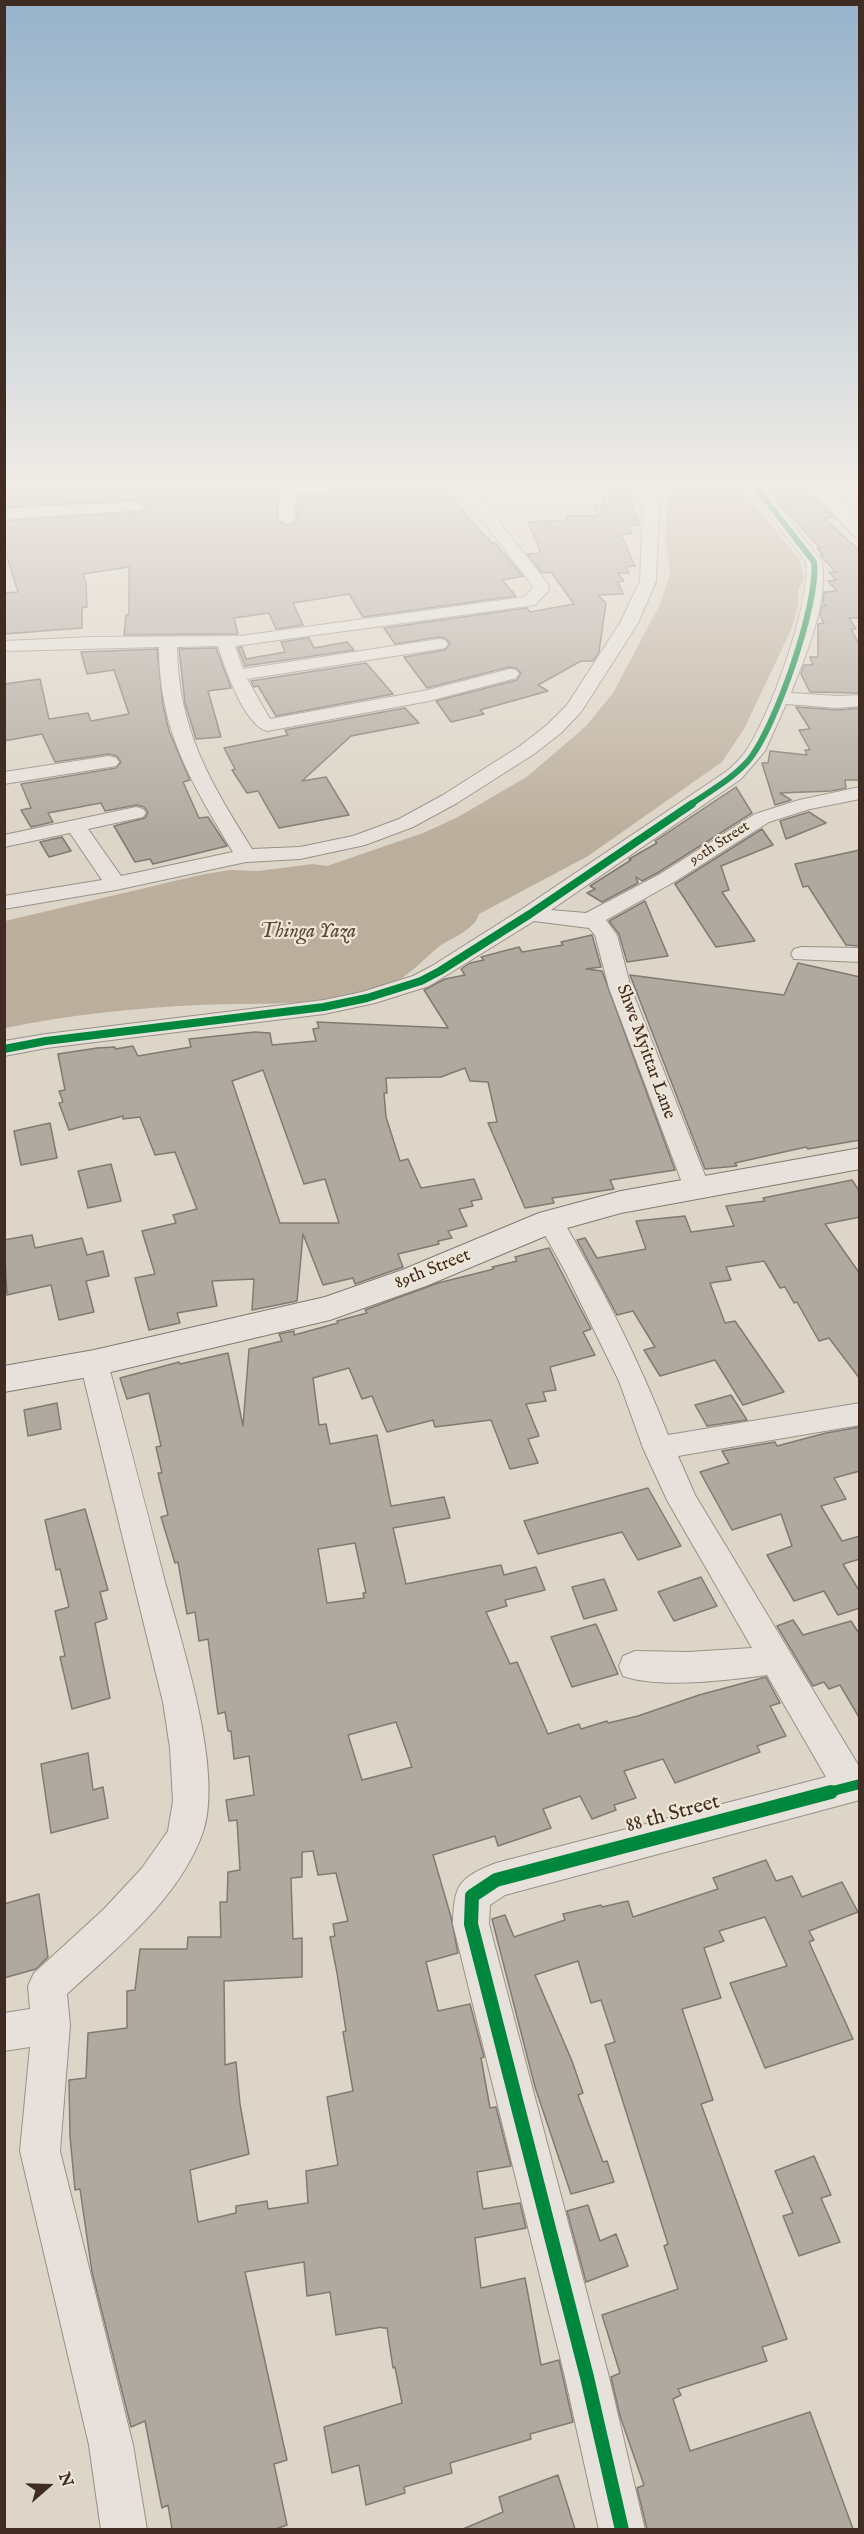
<!DOCTYPE html>
<style>
body{margin:0}
#map{position:relative;width:864px;height:2534px;overflow:hidden;background:#ddd5c7;font-family:"IM FELL English",serif}
canvas{display:block}
.frame{position:absolute;inset:0;border:6px solid #402c22;pointer-events:none}
.north{position:absolute;left:18px;top:2456px;width:60px;height:60px;-webkit-text-stroke:4px #efe6d5;paint-order:stroke;rotate:70deg;font-size:16px;font-weight:700;line-height:24px;text-align:center;color:#402c22}
.north::after{content:'';display:block;margin:auto;width:21px;height:27px;background:#402c22;clip-path:polygon(50% 0,100% 100%,50% 72%,0 100%)}
</style>
<div id="map">
<canvas width="864" height="2534"></canvas>
<div class="frame"></div>
<div class="north">N</div>
</div>
<script>
const g = document.querySelector('canvas').getContext('2d');
g.lineJoin = 'round';
function fill(path, color) { g.fillStyle = color; g.fill(path, 'evenodd'); }
function trace(path, color, width, dash) { g.strokeStyle = color; g.lineWidth = width; g.lineCap = dash ? 'butt' : 'round'; g.setLineDash(dash || []); g.stroke(path); }
function drawText(font, color, halo, rows, align = 'center') {
  g.font = font + ' "IM FELL English",serif'; g.lineWidth = 4.5; g.setLineDash([]); g.textBaseline = 'middle'; g.strokeStyle = halo; g.fillStyle = color; for (const [text, x, y, turn = 0] of rows) {
    g.save(); g.translate(x, y); g.rotate((+turn || 0) * Math.PI / 180); g.textAlign = isNaN(turn) ? turn : align; if (halo) g.strokeText(text, 0, 0); g.fillText(text, 0, 0); g.restore();
  }
}
fill(new Path2D(`
 M667,481H736L799,559L804,578L798,590V606L791,630L744,729L722,762L588,856L479,914C475,929 454,937 441,945C428,955 412,973 398,980C338,1009 265,1002 200,1005C135,1008 68,1015 5,1028V921L200,875L230,870L258,871L313,864L327,866L423,833L458,817L528,776L586,726L613,693L660,604L670,574L665,538Z`), '#bcae9c');
const building = new Path2D(`
 M71,481H97L98,485L226,481L227,485L250,483L253,490L277,487V519L288,526L294,524L297,519V493L331,492L325,481H439L470,520L492,543L494,542L523,576L502,580L516,596L363,617L349,594L293,603L303,625L276,629L269,613L234,618L238,634L124,635L126,615L129,614V567L83,574L86,583L87,607L82,608V628L4,634V593L18,592L7,557H4V521L142,512L146,508L144,503L136,500L4,507V488L54,486V484Z
 M607,481H636L631,502L639,525H629L632,534L621,535L635,566L626,567L629,573H618L624,581L618,582L623,594L598,595L606,603L599,652L593,661H581L538,685L548,691L480,710L484,714L451,722L436,701L517,680L521,673L516,668L509,667L427,688L404,657L445,650L450,643L445,638L439,637L395,644L384,628L527,608L530,612L574,604L551,572L542,573L527,554L541,553L528,522L567,520V516H598L593,506L605,505L603,499Z
 M762,481H796L833,517L824,518L860,551V618H849L856,629H851L860,646V693L810,692L801,674L804,665H813L810,657H818V624L824,623L820,616L822,606H826L823,603L824,592L837,591L828,581L836,580L829,572H836L820,555H823L817,548H820L785,510L781,506H784Z
 M309,638L314,648L347,642L354,650L245,666L238,648L242,647L246,659L285,652L281,642Z
 M216,648L231,688L208,691L221,737L196,739L185,703L179,649Z
 M157,649L163,705L169,731L190,780L183,782L199,818L208,817L227,846L153,864L150,859L135,862L114,826L145,818L148,812L144,807L137,805L105,811L101,803L48,813L53,822L31,827L21,810L31,808L21,784L116,768L121,762L117,756L109,754L55,762L42,734L4,741V684L40,679L49,719L88,713L91,721L129,714L114,670L87,674L81,652Z
 M366,663L393,694L276,716L258,686L254,687L251,681Z
 M796,707L838,710L860,708V780H845L846,788L831,791L780,793L791,800L775,805L762,763H768L770,751L807,755L805,750H810L799,730L810,729Z
 M405,708L419,723L351,736L302,781L326,777L349,815L279,828L258,791L247,793L232,770L235,769L224,748L288,735L285,730Z
 M736,787L752,813L659,872L642,881L636,877L638,883L602,902L587,893L595,889L590,886L631,860L629,859L657,843L655,841Z
 M809,812L826,823L786,839L780,821Z
 M762,829L773,845L721,866L729,890L722,892L755,941L716,947L675,884Z
 M62,837L71,851L49,857L40,842Z
 M860,850V946L846,945L808,886L803,887L795,864Z
 M645,901L668,956L627,962L619,934L609,921Z
 M592,935L601,967L586,969L602,971L675,1170L610,1180L614,1189L552,1198L554,1203L525,1208L488,1123L497,1122L488,1082L470,1081L465,1068L441,1077L386,1078L387,1093H384L386,1117L400,1161L408,1159L421,1188L474,1179L482,1199L471,1201L473,1206L459,1209L467,1226L448,1231L452,1238L438,1241L439,1244L398,1254L403,1267L355,1284L353,1278L323,1285L303,1234L297,1301L252,1310L254,1279L212,1281L217,1306L177,1313L180,1323L149,1330L135,1278L155,1274L142,1231L176,1223L173,1215L197,1209L175,1152L155,1155L140,1117L123,1119V1116L69,1130L59,1103L63,1102L59,1091L65,1090L58,1054L97,1048L115,1047V1049L133,1046L138,1056L191,1047L189,1039L255,1032L270,1033L272,1045L316,1041L313,1029L319,1028L317,1022L448,1028L424,990L445,979L465,975L461,969L470,963L484,960L481,957L519,947L522,952L563,945L561,942ZM263,1070L304,1184L325,1179L339,1223H280L232,1081Z
 M798,963L860,977V1140L808,1149L806,1147L735,1163L737,1166L705,1169L630,975L784,995Z
 M50,1123L57,1158L21,1165L14,1131Z
 M111,1164L121,1201L88,1208L78,1171Z
 M852,1180L860,1192V1217L825,1224L860,1274V1379L829,1338L819,1341L797,1302L794,1303L785,1287L780,1288L764,1261L726,1267L731,1280L710,1283L725,1323L735,1321L784,1392L743,1405L715,1360L660,1376L644,1350L655,1347L633,1311L617,1315L577,1240L585,1238L597,1258L646,1249L636,1221L685,1216L691,1232L734,1226L726,1206L765,1201L763,1198Z
 M32,1235L35,1248L82,1238L87,1255L103,1251L109,1276L86,1281L94,1312L59,1320L51,1285L7,1295L4,1240Z
 M549,1248L591,1329L583,1332L595,1355L550,1367L556,1390L543,1392L546,1401L526,1404L539,1436L528,1439L538,1463L510,1469L491,1420L435,1427L433,1420L387,1432L372,1396L362,1399L349,1368L313,1378L319,1425L326,1424L330,1444L377,1435L391,1506L444,1497L450,1518L393,1528L406,1584L501,1565L504,1575L536,1567L545,1590L505,1600L507,1606L486,1612L510,1664L517,1662L548,1734L579,1724L581,1729L607,1721L608,1723L638,1716L699,1695L766,1677L780,1703L770,1706L786,1736L757,1746L760,1752L675,1783L663,1759L624,1771L636,1798L614,1805L616,1810L592,1819L580,1796L543,1809L551,1828L498,1846L495,1836L433,1855L451,1917L458,1953L426,1962L438,2011L470,2004L484,2057L481,2058L490,2108L496,2107L511,2166L477,2172L483,2209L520,2203L526,2228L475,2238L481,2288L525,2278L541,2365L559,2360L573,2422L530,2434L531,2439L450,2463L452,2473L404,2487L405,2493L366,2505L359,2465L332,2473L324,2427L402,2403L395,2367L393,2368L387,2328H382V2327L336,2335L330,2292L307,2296L304,2262L245,2272L287,2460L274,2464L287,2525L276,2529H172L168,2505L162,2508L145,2421L131,2427L92,2272L80,2189L75,2190L70,2136L69,2080L86,2078L88,2033L127,2028V1991L135,1990L140,1949H187L188,1937H221L220,1902H227L228,1872L240,1870L237,1820L229,1821L226,1800L254,1795L249,1756L234,1759L231,1731H228L225,1712L218,1714L208,1639L199,1641L195,1612L187,1614L178,1562L175,1563L161,1517L168,1515L158,1473H162L156,1447L161,1446L149,1393L127,1399L120,1378L179,1362L180,1364L228,1353L243,1426L249,1349L282,1341L279,1334L294,1331V1335L338,1323L337,1321L367,1313L365,1310L438,1283L494,1269L492,1267L517,1261L515,1257ZM355,1543L366,1593H363L364,1598L327,1603L318,1549ZM396,1722L412,1767L362,1780L348,1735ZM313,1851L318,1875L336,1873L348,1921L333,1924L335,1936L330,1937L337,1973L346,2031L343,2032L353,2091L327,2097L338,2165L306,2171L308,2203L268,2209L267,2201L236,2206V2213L198,2222L190,2170L249,2154L240,2104L236,2062L225,2065L224,1981L302,1977V1938L293,1939L291,1878L302,1877V1852Z
 M731,1395L747,1420L707,1426L695,1405Z
 M57,1403L61,1429L28,1436L24,1410Z
 M860,1427V1471L834,1478L846,1499L821,1506L842,1541L860,1536V1559L843,1564L860,1592V1608L838,1615L824,1591L794,1601L767,1555L792,1546L781,1514L732,1530L700,1472L729,1463L722,1451L775,1442L777,1446L826,1433Z
 M648,1488L681,1546L638,1560L622,1532L538,1554L524,1521Z
 M85,1509L108,1590L100,1592L107,1619L95,1623L110,1698L72,1709L60,1657L65,1656L55,1611L69,1607L60,1569L56,1570L45,1520Z
 M701,1577L717,1606L674,1621L658,1592Z
 M604,1579L617,1610L584,1619L572,1587Z
 M793,1620L803,1635L851,1621L860,1635V1719L840,1685L829,1689L824,1682L813,1686L777,1626Z
 M596,1624L618,1674L572,1687L551,1637Z
 M88,1753L93,1790L103,1787L108,1818L51,1833L41,1764Z
 M766,1860L776,1881L792,1876L802,1897L842,1882L858,1912L809,1931L814,1940L809,1942L853,2039L765,2068L730,1983L787,1966L765,1917L719,1931L724,1941L704,1948L721,1998L682,2009L713,2100L701,2104L787,2339L762,2347L767,2361L678,2389L681,2395L673,2399L690,2451L810,2412L853,2529H647L637,2488L644,2485L620,2416L611,2377L620,2373L602,2315L678,2289L664,2246L668,2244L605,2045L615,2042L601,2000L591,2003L578,1961L535,1975L572,2061L583,2093L578,2095L603,2162L607,2161L614,2182L571,2194L535,2087L492,1919L505,1915L514,1937L565,1920L563,1914L601,1905L602,1907L628,1901L633,1917L718,1889L713,1878Z
 M39,1894L48,1957L36,1969L4,1978V1904Z
 M814,2156L831,2195L821,2198L840,2242L799,2256L783,2216L793,2213L775,2171Z
 M588,2205L600,2241L616,2234L628,2266L586,2282L567,2211Z
 M558,2475L575,2529H463L503,2512L499,2497Z`);
fill(building, '#b0a99f');
trace(building, '#817a72', 1.5);
const minor = new Path2D(`
 M279,481L294,482L295,519L293,522L287,524L279,519Z
 M452,481H467L548,584L549,590L535,605L235,646L243,669L439,639L445,640L448,644L445,648L439,649L247,679L270,719L428,690L510,669L516,670L519,674L516,678L429,701L267,731C244,725 225,668 218,646L177,647C178,729 210,782 252,849L300,847L353,836L399,819L443,795L520,746L547,725L567,705L620,623L640,581L644,481H660L656,581L648,600L638,623L581,712L561,733L534,754L457,803L413,827L365,845L300,859L246,862L116,890L4,909V896L102,880L70,833L4,847V835L136,807L143,809L146,813L143,817L88,829L121,876L233,852C192,784 159,730 159,647L4,651V641L93,637L240,636L524,597L532,589V585Z
 M744,481H759L822,562C828,605 806,654 791,693L838,696L860,695V706L838,708L786,704L765,751L741,779L551,910L586,913L660,874L755,814L799,800L860,787V799L810,809L769,822L674,882L606,920L617,935L631,988L710,1188L706,1194L697,1197L688,1194L684,1188L609,988L595,935L589,928L534,921L429,986L375,1003L324,1014L46,1048L4,1056V1041L46,1034L324,1000L362,992L413,976L432,966L522,909L727,771C734,765 741,758 746,751C770,716 811,603 806,562Z
 M136,502L142,504L144,507L142,510L4,519V509Z
 M109,756L116,758L119,762L116,766L4,784V772Z
 M802,947L860,948V962L794,959L791,954L794,949Z
 M550,1212L559,1214C601,1285 638,1358 668,1435L860,1403V1425L678,1456L695,1495L860,1768V1800L505,1895L490,1905L489,1924L609,2377L645,2530H599L565,2377L453,1924C454,1885 458,1878 496,1863L826,1777L767,1675C728,1680 660,1689 623,1676L619,1666L623,1656L635,1651L688,1652L752,1648L667,1500L643,1448L619,1381L565,1271L537,1221L541,1214Z
 M94,1352L104,1355L108,1363C127,1435 146,1507 164,1578C181,1642 224,1770 203,1832C180,1898 117,1948 67,1994L70,2025L60,2151L133,2445L147,2530H101L89,2445L20,2151L30,2047L4,2051V2013L30,2009L28,1986L34,1973L104,1909L142,1868L168,1831L173,1801L170,1748L163,1702L80,1363L84,1355Z`);
const secondary = new Path2D(`
 M803,481H823L860,519V537L853,535Z
 M860,1148V1169L621,1213L560,1230L426,1286L330,1320L94,1376L4,1392V1366L94,1350L325,1297L402,1270L539,1213L621,1191Z`);
trace(minor, '#989188', 2);
trace(secondary, '#817a72', 2);
fill(minor, '#e6e1da');
fill(secondary, '#e6e1da');
trace(new Path2D(`
 M690,805C710,791 732,779 748,761C775,729 819,603 814,562L751,481`), '#00873e', 6);
trace(new Path2D(`
 M4,1049L46,1041L324,1007L367,998L421,981L440,971L530,914L692,804`), '#00873e', 8);
trace(new Path2D(`
 M825,1793L860,1784`), '#00873e', 10);
trace(new Path2D(`
 M622,2530L587,2377L471,1924L472,1896L496,1880L831,1792`), '#00873e', 14);
const sky = g.createLinearGradient(0, 0, 0, 836);
sky.addColorStop(0, '#96b2ca');
sky.addColorStop(0.58, '#f0ece6');
sky.addColorStop(1, '#f0ece600');
g.fillStyle = sky;
g.fillRect(0, 0, 864, 836);
drawText('15px', '#402c22', '#efe6d5', [
 ["90th Street",720,844,-33]
]);
drawText('18px', '#402c22', '#efe6d5', [
 ["Shwe Myittar Lane",645,1052,70],
 ["89th Street",433,1270,-22]
]);
drawText('italic 20px', '#5c483c', '#efe6d5', [
 ["Thinga Yaza",308,933]
]);
drawText('21px', '#402c22', '#efe6d5', [
 ["88 th Street",673,1815,-15]
]);
</script>
